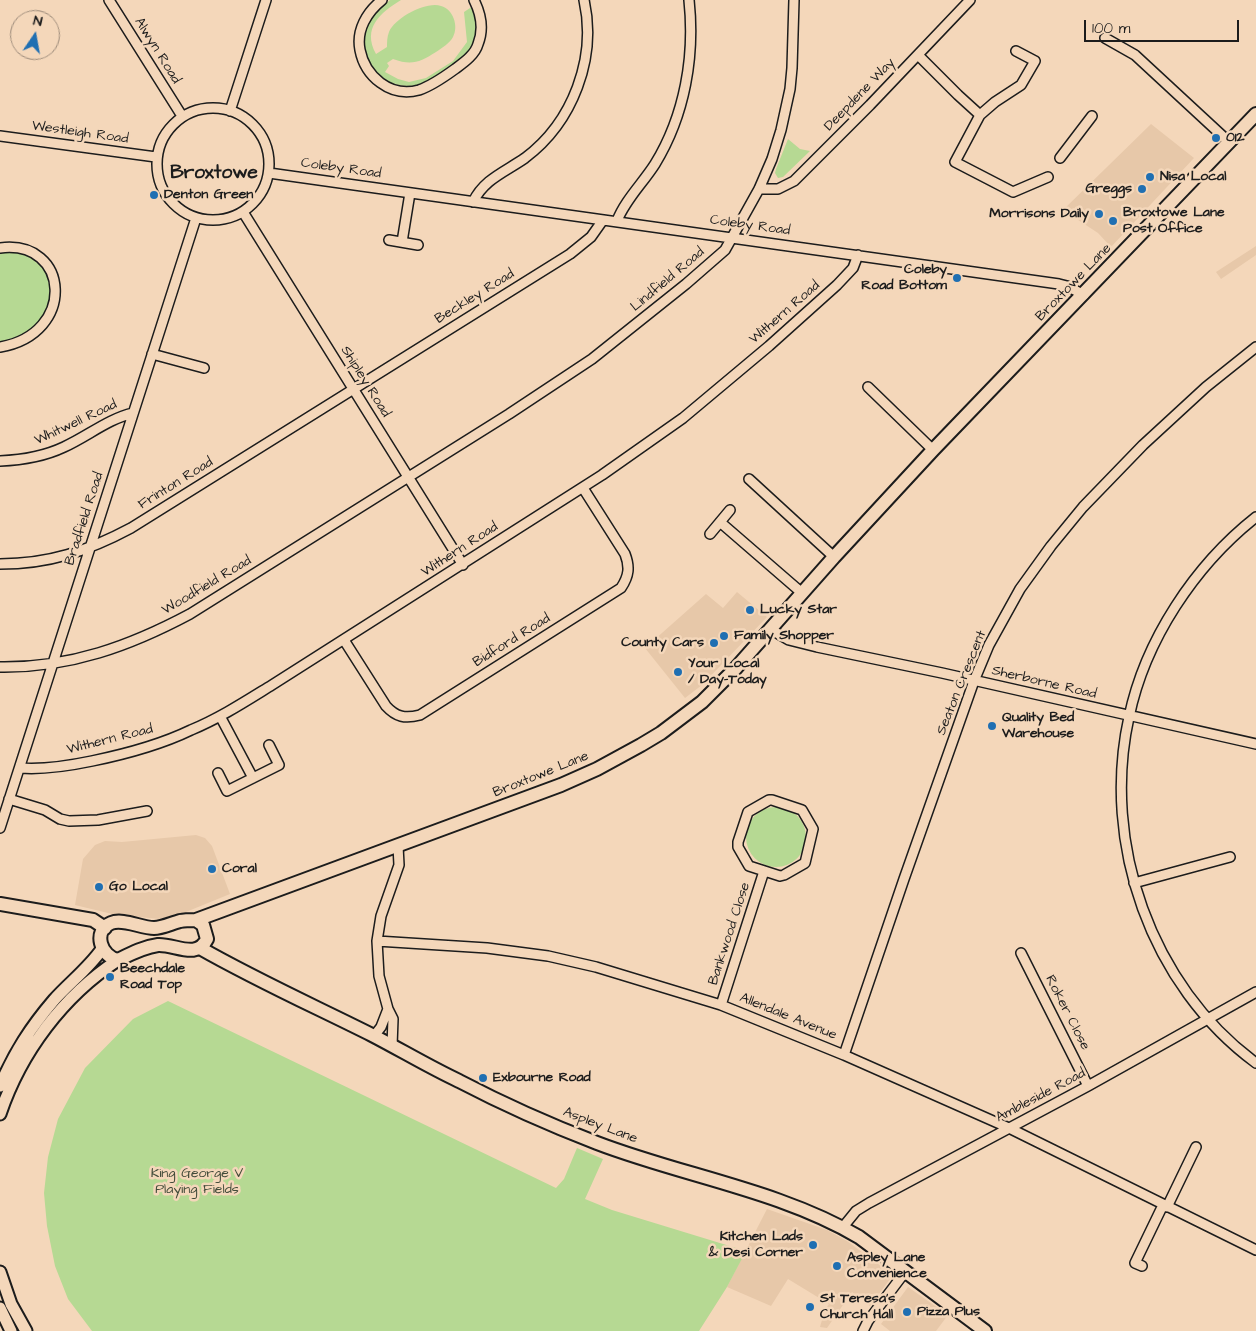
<!DOCTYPE html>
<style>
body{margin:0}
#map{position:relative;width:1256px;height:1331px;overflow:hidden;background:#f4d7ba;font-family:"Architects Daughter",sans-serif}
canvas{display:block}
.north{position:absolute;left:10px;top:10px;width:50px;height:50px;box-sizing:border-box;background:#f4d7ba;border:1px solid #9e8c7b;border-radius:50%;rotate:12deg;font-size:14px;font-weight:700;line-height:20px;text-align:center;color:#1c1c1c}
.north::after{content:'';display:block;margin:auto;width:18px;height:22px;background:#1f6fb2;clip-path:polygon(50% 0,100% 100%,50% 72%,0 100%)}
.scale{position:absolute;left:1084px;top:20px;width:155px;height:22px;box-sizing:border-box;border:2px solid #1c1c1c;border-top:0;padding-left:6px;font-size:15px;line-height:18px;white-space:nowrap;color:#1c1c1c;-webkit-text-stroke:4px #f4d7ba;paint-order:stroke}
</style>
<div id="map">
<canvas width="1256" height="1331"></canvas>
<div class="north">N</div>
<div class="scale">100 m</div>
</div>
<script>
const g = document.querySelector('canvas').getContext('2d');
g.lineJoin = 'round';
function fill(path, color) { g.fillStyle = color; g.fill(path, 'evenodd'); }
function trace(path, color, width, dash) { g.strokeStyle = color; g.lineWidth = width; g.lineCap = dash ? 'butt' : 'round'; g.setLineDash(dash || []); g.stroke(path); }
function drawText(font, color, halo, rows, align = 'center') {
  g.font = font + ' "Architects Daughter",sans-serif'; g.lineWidth = 5; g.setLineDash([]); g.textBaseline = 'middle'; g.strokeStyle = halo; g.fillStyle = color; for (const [text, x, y, turn = 0] of rows) {
    g.save(); g.translate(x, y); g.rotate((+turn || 0) * Math.PI / 180); g.textAlign = isNaN(turn) ? turn : align; if (halo) g.strokeText(text, 0, 0); g.fillText(text, 0, 0); g.restore();
  }
}
fill(new Path2D(`
 M1151,124L1194,158L1111,247L1098,233L1063,210Z
 M1256,246V255L1221,279L1216,272Z
 M737,592L767,617L702,685L685,698L645,648L706,594L723,608Z
 M196,835L205,838L212,846L230,894L181,914L159,919L112,914L75,905L83,859L95,845L105,841L122,842Z
 M767,1209L827,1230L847,1241L893,1275L870,1306L852,1292L827,1328L820,1327L822,1320L829,1310L826,1308L829,1304L788,1279L771,1306L727,1287Z
 M908,1287L948,1315L936,1331H890L881,1324Z`), '#e7c8a9');
fill(new Path2D(`
 M390,0H401C380,13 362,28 376,54L387,47C387,42 387,37 389,32C395,18 426,1 441,6C453,9 459,26 453,37C450,43 442,48 436,52C420,62 412,66 393,59L387,63L389,66L385,72L398,79L409,82L426,78L453,61L467,42L464,12L473,6C481,34 477,47 453,65C442,73 430,83 417,85C382,92 353,58 367,25C372,14 381,7 390,0Z
 M788,139L800,149L810,151L783,177L778,178L775,173L776,169Z
 M0,252C6,252 14,251 20,252C25,253 32,258 36,262C45,268 50,277 51,288C52,318 28,337 0,342Z
 M746 837a30 30 0 1 1 60 0a30 30 0 1 1-60 0Z
 M168,1001L556,1188L564,1179L577,1148L603,1159L585,1199L612,1210L746,1251L727,1287L699,1331H92L68,1299L55,1266L47,1226L44,1193L48,1157L58,1119L85,1068L133,1019Z`), '#b6d993');
const minor = new Path2D(`
 M109,0L182,116
 M382,0C367,12 356,30 360,50C365,76 390,98 419,90C431,86 444,77 455,69C463,63 475,55 478,44C484,29 481,14 474,0
 M1105,38L1135,55L1229,142
 M918,55L958,95L980,115L955,162L1013,192L1048,177
 M157 164a56 56 0 1 1 112 0a56 56 0 1 1-112 0Z
 M230,111L266,0
 M980,115L995,102L1021,85L1035,61L1016,51
 M0,136L156,157
 M1060,158L1092,116
 M269,173L1059,284L1067,286L1084,295
 M759,189H778L794,181L870,105L970,0
 M473,202C484,179 505,172 525,158C573,122 597,58 584,0
 M243,212L463,565
 M617,221C625,200 643,183 655,164C685,115 695,56 689,0
 M389,240L418,245
 M402,242L410,193
 M0,248C70,239 77,334 0,347
 M152,354L204,368
 M868,387L933,450
 M0,461C23,460 43,457 64,447C88,436 108,419 133,413
 M749,479L834,557
 M1256,517C1195,565 1145,640 1129,717C1101,843 1151,986 1256,1063
 M720,522L802,593
 M710,534L730,510
 M0,564C49,564 88,551 131,528L570,254L591,237L603,220
 M770,629L789,640L817,647L942,673L1256,744
 M344,640L386,706C396,717 405,719 420,715L621,588C629,576 630,567 625,554L583,488
 M0,667C70,668 130,646 190,614L509,414L592,359L686,284L725,250L759,189L772,159L781,130L790,89L792,68L794,0
 M220,716L253,778
 M20,768C44,770 68,766 92,761C126,754 160,745 191,730C220,718 246,701 272,685L602,475L683,418L769,346L837,285L853,268L858,255
 M218,773L227,791L279,765L269,745
 M9,799L45,810L60,819L69,821L98,820L147,811
 M769,800H772L802,810L813,829L805,863L784,875L780,876L749,866L738,847V842L748,812Z
 M0,828L196,218
 M1134,883L1230,857
 M377,941L487,948L548,956L596,967L721,1005L844,1055L1009,1128L1256,1250
 M1021,953L1088,1086
 M721,1005L764,871
 M374,1036L381,1027L388,1009
 M392,1046L393,1019L388,1009L379,976L377,941L381,916L399,865L398,846
 M844,1055L904,879L974,681L989,645L1020,589L1051,546L1083,507L1143,445L1206,387L1256,347
 M1167,1207L1196,1147
 M843,1227L856,1211L869,1203L1088,1086L1256,992
 M1142,1266L1135,1263L1163,1205
 M863,1331L868,1321L905,1272`);
const tertiary = new Path2D(`
 M0,1086C15,1052 30,1028 54,1000C69,983 88,969 102,949
 M0,1114C21,1052 63,996 118,960
 M0,1272L11,1304L26,1331
 M0,1308L11,1331`);
const secondary = new Path2D(`
 M0,904L93,920L105,928
 M196,920L561,785L597,769L641,745L661,733L702,702L735,669L834,557L933,450L1256,114
 M196,920L203,925L207,939C197,960 175,944 158,945C143,947 130,954 118,960C101,957 92,931 111,923C123,918 141,928 154,928C162,928 172,923 180,921C185,920 191,920 196,920Z
 M200,948C256,980 314,1006 372,1035C401,1050 429,1067 459,1081C503,1104 550,1125 597,1143C683,1176 779,1190 859,1237L985,1331`);
trace(minor, '#1c1c1c', 12);
trace(tertiary, '#1c1c1c', 15);
trace(secondary, '#1c1c1c', 16);
trace(minor, '#f4d7ba', 9);
trace(tertiary, '#f4d7ba', 11);
trace(secondary, '#f4d7ba', 12);
for (const [x, y, r, color] of [
 [1216,138,5,"#1f6fb2"],
 [1150,177,5,"#1f6fb2"],
 [1142,189,5,"#1f6fb2"],
 [154,195,5,"#1f6fb2"],
 [1099,214,5,"#1f6fb2"],
 [1113,221,5,"#1f6fb2"],
 [957,278,5,"#1f6fb2"],
 [750,610,5,"#1f6fb2"],
 [724,636,5,"#1f6fb2"],
 [714,643,5,"#1f6fb2"],
 [678,672,5,"#1f6fb2"],
 [992,726,5,"#1f6fb2"],
 [212,869,5,"#1f6fb2"],
 [99,887,5,"#1f6fb2"],
 [110,977,5,"#1f6fb2"],
 [483,1078,5,"#1f6fb2"],
 [813,1245,5,"#1f6fb2"],
 [837,1266,5,"#1f6fb2"],
 [810,1307,5,"#1f6fb2"],
 [907,1312,5,"#1f6fb2"]
]) { const dot = new Path2D(); dot.arc(x, y, r, 0, 2 * Math.PI); g.fillStyle = color; g.fill(dot); trace(dot, '#f4d7ba', 2); }
drawText('14px', '#1c1c1c', '#f4d7ba', [
 ["Alwyn Road",157,51,58],
 ["Deepdene Way",860,95,-46],
 ["Westleigh Road",80,133,8],
 ["Coleby Road",341,169,8],
 ["Coleby Road",750,226,8],
 ["Lindfield Road",668,280,-40],
 ["Broxtowe Lane",1074,283,-46],
 ["Beckley Road",475,297,-32],
 ["Withern Road",785,313,-41],
 ["Shipley Road",365,382,58],
 ["Whitwell Road",76,423,-25],
 ["Frinton Road",176,484,-32],
 ["Bradfield Road",85,519,-72],
 ["Withern Road",460,550,-33],
 ["Woodfield Road",207,586,-31],
 ["Bidford Road",512,641,-32],
 ["Seaton Crescent",962,683,-68],
 ["Sherborne Road",1044,683,13],
 ["Withern Road",110,740,-14],
 ["Broxtowe Lane",541,775,-22],
 ["Bankwood Close",730,934,-72],
 ["Roker Close",1067,1013,63],
 ["Allendale Avenue",788,1017,22],
 ["Ambleside Road",1041,1096,-28],
 ["Aspley Lane",600,1126,21]
]);
drawText('bold 14px', '#1c1c1c', '#f4d7ba', [
 ["012",1226,138],
 ["Nisa Local",1160,177],
 ["Greggs",1132,189,"right"],
 ["Denton Green",164,195],
 ["Broxtowe Lane",1123,213],
 ["Post Office",1123,229],
 ["Morrisons Daily",1089,214,"right"],
 ["Coleby",947,270,"right"],
 ["Road Bottom",947,286,"right"],
 ["Lucky Star",760,610],
 ["Family Shopper",734,636],
 ["County Cars",704,643,"right"],
 ["Your Local",688,664],
 ["/ Day-Today",688,680],
 ["Quality Bed",1002,718],
 ["Warehouse",1002,734],
 ["Coral",222,869],
 ["Go Local",109,887],
 ["Beechdale",120,969],
 ["Road Top",120,985],
 ["Exbourne Road",493,1078],
 ["Kitchen Lads",803,1237,"right"],
 ["& Desi Corner",803,1253,"right"],
 ["Aspley Lane",847,1258],
 ["Convenience",847,1274],
 ["St Teresa's",820,1299],
 ["Church Hall",820,1315],
 ["Pizza Plus",917,1312]
], 'left');
drawText('14px', '#424b3a', '#f4d7ba', [
 ["King George V",197,1174],
 ["Playing Fields",197,1190]
]);
drawText('bold 19px', '#1c1c1c', '#f4d7ba', [
 ["Broxtowe",214,174]
]);
</script>
